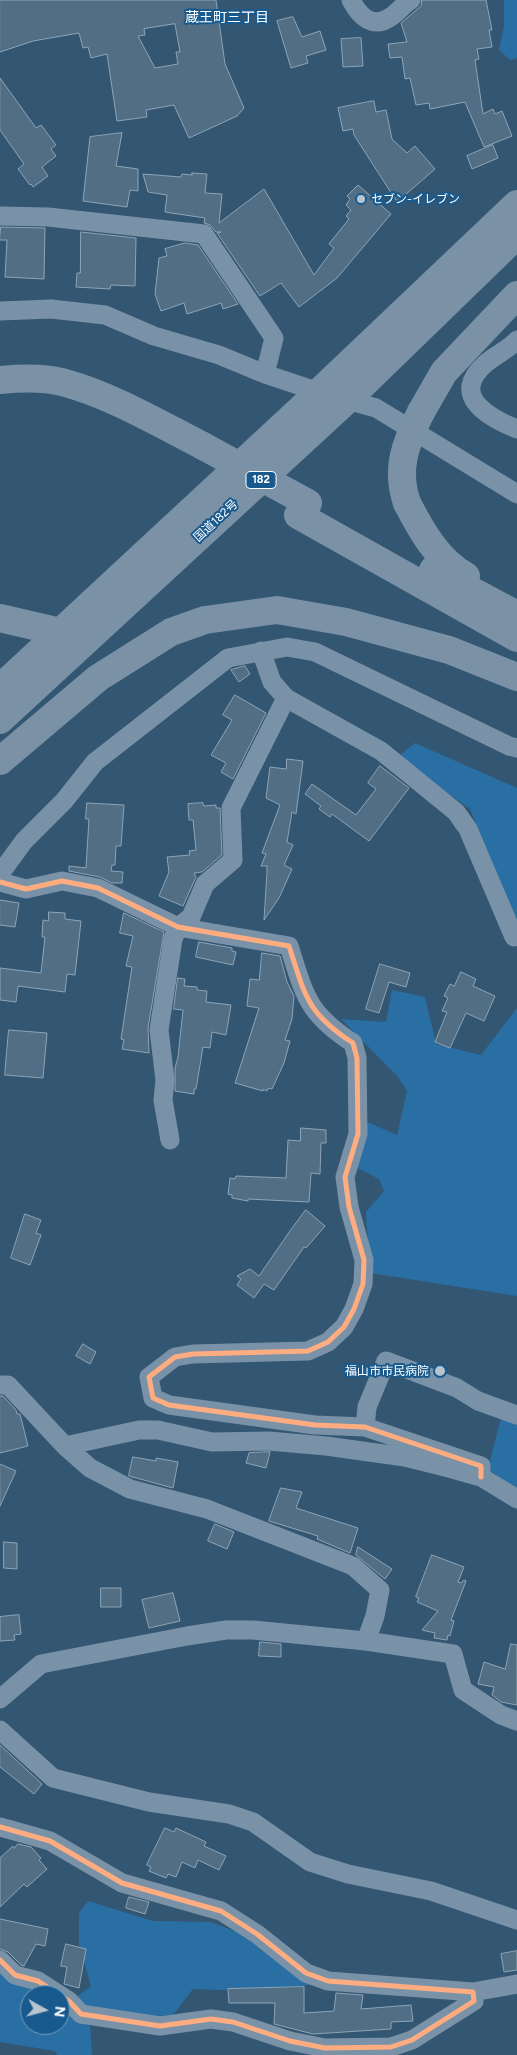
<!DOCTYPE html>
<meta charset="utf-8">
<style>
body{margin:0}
#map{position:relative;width:517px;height:2055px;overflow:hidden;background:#335673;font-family:Figtree,sans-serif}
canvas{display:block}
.north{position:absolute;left:20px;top:1985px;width:50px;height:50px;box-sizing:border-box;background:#185a8e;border:1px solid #749cbb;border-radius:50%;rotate:97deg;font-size:14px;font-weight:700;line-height:20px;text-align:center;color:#fff}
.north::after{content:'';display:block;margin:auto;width:18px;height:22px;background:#b8c4ce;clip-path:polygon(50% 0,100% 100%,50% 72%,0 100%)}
</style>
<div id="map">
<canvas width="517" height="2055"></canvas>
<div class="north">N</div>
</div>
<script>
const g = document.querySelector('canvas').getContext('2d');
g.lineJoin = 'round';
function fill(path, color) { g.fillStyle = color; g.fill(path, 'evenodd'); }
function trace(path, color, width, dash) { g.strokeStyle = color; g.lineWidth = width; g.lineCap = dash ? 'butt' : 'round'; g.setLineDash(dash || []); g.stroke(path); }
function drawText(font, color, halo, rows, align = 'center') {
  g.font = font + ' Figtree,"Noto Sans JP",sans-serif'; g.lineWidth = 4; g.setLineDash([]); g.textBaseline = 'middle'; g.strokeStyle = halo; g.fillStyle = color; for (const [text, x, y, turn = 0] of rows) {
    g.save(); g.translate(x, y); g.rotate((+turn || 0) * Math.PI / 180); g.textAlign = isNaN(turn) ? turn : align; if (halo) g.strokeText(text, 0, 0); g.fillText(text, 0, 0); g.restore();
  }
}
fill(new Path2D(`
 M504,0H517V58L510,60L499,50L504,26Z
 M415,743L517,788V924L470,809L398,757Z
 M392,990L425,997L436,1044L481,1055L517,1008V1296L370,1273L366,1212L384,1191L379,1179L357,1168L367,1122L397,1135L407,1091L398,1077L341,1019L386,1022Z
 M501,1418L517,1423V1490L488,1469Z
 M88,1901L153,1921L210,1922L254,1938L310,1985L250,1991L193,1989L173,2015L139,2017L84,2010L74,1999L91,1986L79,1944V1913Z
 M0,1973L44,1990L50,1995H30V2025H60V2002L90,2026L92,2055H57L55,2051L0,2042Z`), '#296fa3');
const building = new Path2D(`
 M0,0H216L225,64L244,108L237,116L189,138L174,105L146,110L147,117L117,121L107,54L91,58L88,47L83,48L79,33L33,41L0,52ZM175,24L180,52H176L178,64L155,68L138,36L145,35L144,29Z
 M422,0H486L492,30H489L492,47L477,49L479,59L475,60L483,114L493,109L495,114L502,111L512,136L484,147L465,102L430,109L429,103L416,105L410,78L405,79L402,57L390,58L388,44L407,42L401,23L421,6Z
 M293,17L302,37L320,31L326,50L306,56L308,63L291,68L277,21Z
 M361,38L363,66L343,67L341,39Z
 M0,78L36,128L41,125L56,145L51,149L56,156L42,167L48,176L33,187L31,184L30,185L18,169L24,164L0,130Z
 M374,101L376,112L386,110L392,139L407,153L415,146L435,169L397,202L354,135L353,129L343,131L338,108Z
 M122,133L116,166L138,169V191L130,190L127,207L83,201L90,137Z
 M493,145L498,158L472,169L467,156Z
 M192,173L207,174L205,193L222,194L219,223L264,189L314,275L334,248L329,244L349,219L346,216L351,210L346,205L350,199L347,196L358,185L391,214L337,278L299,307L281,283L260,296L217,233L221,232H216L210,225L204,223L205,218L165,212L167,195L148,192L143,174L181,177L182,174L192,175Z
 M1,227L45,228L44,279L5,277L7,240H0Z
 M81,232L136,238L135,286L111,285L110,289L76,287L77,273H80Z
 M185,243L198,245L238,304L223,309L221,303L187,314L184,303L161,311L155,294L159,258L167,256L165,249Z
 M245,666L250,674L239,682L231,670Z
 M235,695L266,713L233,779L221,772L226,763L211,755L232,720L223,715Z
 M287,759L303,761L296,814L292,812L287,842L293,845L284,865L292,869L279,898L264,920L267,872V866H261L266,854L262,853L280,805L266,798L270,767L286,769Z
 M380,766L409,788L369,841L332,814L330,817L319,809L321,806L305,794L312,784L356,815L376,789L368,783Z
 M87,803L124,805L121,846H116L115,865H112L111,871L123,872L122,883H112L100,877L69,871V866L86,868L89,819H86Z
 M203,803L204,806L216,805V808H220L222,855L202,872L194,873L196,877L183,906L159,896L169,872L167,857L190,855L189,851L196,850L193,820H189L188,804Z
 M0,900L19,903L15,927L0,925Z
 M49,912L65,913V919L81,921L75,975L67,974L65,992L18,986L16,1002L0,1000V968L41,973L45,937H42L43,920L48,921Z
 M124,913L164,932L148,1028L149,1053L122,1049L124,1040L121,1039L132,967L126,966L133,936L120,933Z
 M199,942L232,948V951L236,952L233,965L196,957Z
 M262,953L280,956L287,982L294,996L292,1019L285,1040L290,1041L284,1063L272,1089L268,1088L267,1091L263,1089V1091L235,1083L259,1008L247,1006L250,979L259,980Z
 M380,964L410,973L406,987L389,982L379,1013L366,1009Z
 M461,972L476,979L473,986L495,996L484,1021L466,1013L450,1048L435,1042L447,1012L442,1011L448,998L444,996L450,984L454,986Z
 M178,978L185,979L184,986L197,987V990L207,991L206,1002L231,1005L226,1035L212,1032L210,1048L203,1047L196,1089H194V1094L175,1091V1068L178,1057L183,1010L174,1009Z
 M9,1030L47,1033L43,1078L5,1075Z
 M301,1128L326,1130V1143H321L320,1174L311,1173L309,1202L248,1199V1201L232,1198V1195L228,1194L230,1178L235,1179L236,1176L286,1178L288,1140L300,1141Z
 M306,1210L325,1226L306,1248L304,1247L274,1290L264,1284L254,1298L237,1285L241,1279L237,1276L250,1269L259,1276L290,1231Z
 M25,1214L41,1220L36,1233L41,1235L30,1265L11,1258Z
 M83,1344L96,1352L90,1364L76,1356Z
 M0,1396H3L16,1410L17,1414H20L28,1446L0,1453Z
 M270,1452L266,1468L246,1463L249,1453Z
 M133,1457L156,1461V1458L178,1462L173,1488L129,1476Z
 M0,1464L16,1471L0,1506Z
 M281,1488L302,1492L296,1508L358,1528L350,1553L317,1539L318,1536L269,1521Z
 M215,1524L234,1532L227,1549L208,1541Z
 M4,1542L17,1543V1569L4,1568Z
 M358,1547L392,1569L385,1579L356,1555Z
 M432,1555L464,1567L458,1582L461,1583L464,1580L466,1581L451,1620L454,1621L450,1636L448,1635L447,1640L434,1638L435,1633L422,1630L438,1611L417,1602L419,1598L416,1597Z
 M101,1588H121V1607H101Z
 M173,1593L180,1621L149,1628L142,1600Z
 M19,1615L21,1634L14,1635L15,1640L0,1641V1617Z
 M260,1642L281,1644V1657L259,1656Z
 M511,1644L517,1645V1705L501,1702L492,1695L494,1687L478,1684L484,1662L505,1669Z
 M0,1745L42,1784L34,1794L0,1767Z
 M165,1828L174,1832L176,1828L206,1842L204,1846L226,1856L219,1870L198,1860L195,1868L182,1862L176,1877L168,1874L166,1878L149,1871L151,1867L147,1865Z
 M18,1844L31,1847L41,1858L39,1860L47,1869L27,1887L24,1884L0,1907V1858L13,1846L14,1848Z
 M129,1897L149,1902L145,1914L126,1908Z
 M0,1919L48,1929L45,1946L36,1944L24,1966L21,1965L8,1952L0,1949Z
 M66,1944L86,1949L79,1988L64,1984L67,1967L61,1966Z
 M517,1951V1970L504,1972L501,1954Z
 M304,1987V2013L334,2011L336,1993L363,1995L361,2009L411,2005L413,2021L391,2022V2029L313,2034L274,2024L275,2003H229L228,1989Z`);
fill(building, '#516e84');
trace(building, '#8fa4b5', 1);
trace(new Path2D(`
 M351,0C360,17 373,30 392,16C399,11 404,4 411,0
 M0,216L48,217L204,234L274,338L265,374
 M0,311L51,309L105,315L154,336L219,355L265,374L319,392L376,408L517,494
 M517,340C508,350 495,355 485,364C450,395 487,417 517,429
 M261,651L272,682L286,698L381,751L456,812L468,829L514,937
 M0,874L24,841L64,801L95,762L228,658L287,647L315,652L509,746L517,748
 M0,882L26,889L62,881L98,888L178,927L289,946C305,996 307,1013 353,1043L357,1058L358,1134L345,1177L349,1207L364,1260L363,1284L354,1309L344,1327L328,1342L308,1351L193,1354L175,1357L149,1377L153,1398L169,1405L315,1425L365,1427L481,1466V1477
 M170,1140L163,1100L165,1080L159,1030L173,939L178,927L191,917L205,884L233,860L231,808L286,698
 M0,1385H8L65,1446L90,1468L130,1489L207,1509L353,1566L380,1590L375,1616L366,1641L253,1630H226L187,1636L41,1664L0,1699
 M365,1427L367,1407L386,1361L457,1388L478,1401L517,1415
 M65,1446L139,1430H158L212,1442L269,1441L326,1446L405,1457L449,1468L481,1477L517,1499
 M366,1641L453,1654L463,1690L501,1715L517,1721
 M0,1730L53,1778L149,1802L229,1814L253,1822L310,1862L348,1874L431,1891L517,1920
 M0,1827L50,1841L122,1883L221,1911L257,1934L306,1973L328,1981L473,1992L517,1984
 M0,1960L15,1975L38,1981L69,2001L81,2014L160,2026L211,2019L233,2022L290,2041L325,2048L391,2047L412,2040L474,2001L473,1992`), '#7a92a7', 19);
trace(new Path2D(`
 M0,380C20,378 42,377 62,382C111,395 158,423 203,446
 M421,412L444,372L517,295
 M407,503C421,530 438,561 466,576
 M298,515L517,638
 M433,570L517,615
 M0,618L60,632
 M0,688L319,392L517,204
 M0,720L347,400L517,235
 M0,761L98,678L171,632L205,620L277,610L346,622L449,650L517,677`), '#7b92a6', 28);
trace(new Path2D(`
 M203,446L308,503
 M407,503C395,469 406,442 421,412`), '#7b92a6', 28);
trace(new Path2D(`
 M0,882L26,889L62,881L98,888L178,927L289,946C305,996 307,1013 353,1043L357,1058L358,1134L345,1177L349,1207L364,1260L363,1284L354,1309L344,1327L328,1342L308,1351L193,1354L175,1357L149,1377L153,1398L169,1405L315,1425L365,1427L481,1466V1477
 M0,1827L50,1841L122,1883L221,1911L257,1934L306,1973L328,1981L473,1992L474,2001L412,2040L391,2047L325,2048L290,2041L233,2022L211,2019L160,2026L81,2014L69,2001L38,1981L15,1975L0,1960`), '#ffac80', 5);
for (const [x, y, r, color] of [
 [361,199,5,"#b8c4ce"],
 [440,1371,6,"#b8c4ce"]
]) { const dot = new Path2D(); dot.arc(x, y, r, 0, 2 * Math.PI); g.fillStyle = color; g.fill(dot); trace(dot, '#185a8e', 2); }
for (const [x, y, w] of [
 [261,480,30]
]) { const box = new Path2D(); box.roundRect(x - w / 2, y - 8.5, w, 17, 4); g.fillStyle = '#185a8e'; g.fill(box); trace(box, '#fff', 1); }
drawText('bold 11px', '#fff', null, [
 ["182",261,480]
]);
drawText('12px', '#fff', '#185a8e', [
 ["セブン-イレブン",371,199],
 ["福山市市民病院",429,1371,"right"]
], 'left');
drawText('12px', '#fff', '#185a8e', [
 ["国道182号",216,521,-43]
]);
drawText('14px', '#fff', '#185a8e', [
 ["蔵王町三丁目",227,18]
]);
</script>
